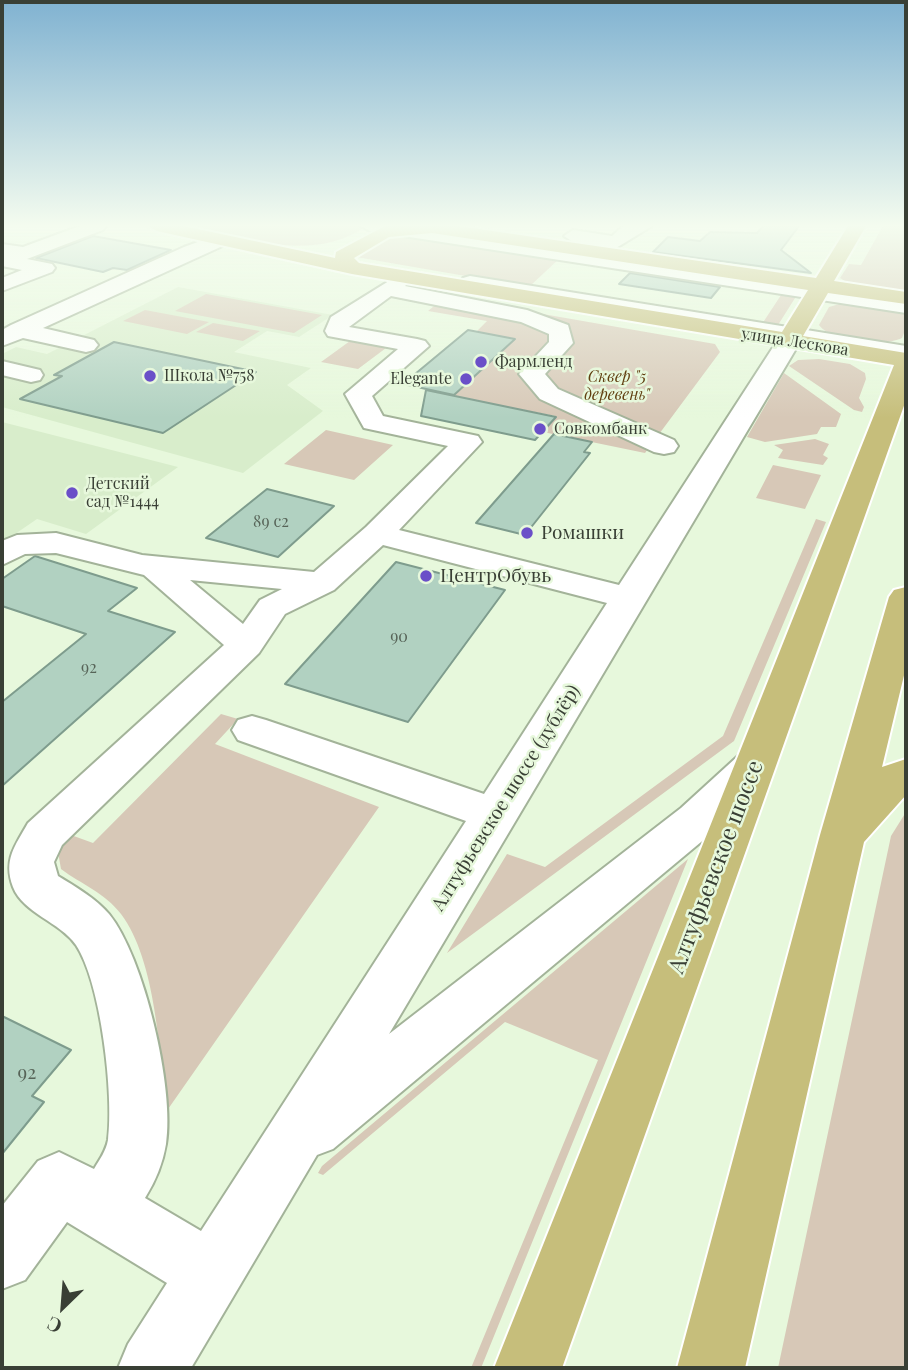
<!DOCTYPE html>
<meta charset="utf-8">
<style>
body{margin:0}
#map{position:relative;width:908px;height:1370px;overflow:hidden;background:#e7f8dc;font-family:"Playfair Display",serif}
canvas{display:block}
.frame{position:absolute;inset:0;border:4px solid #393f35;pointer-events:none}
.north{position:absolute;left:28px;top:1272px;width:70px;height:70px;-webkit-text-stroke:5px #e7f8dc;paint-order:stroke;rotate:205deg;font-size:19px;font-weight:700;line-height:28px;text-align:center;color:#393f35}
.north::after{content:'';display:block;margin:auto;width:24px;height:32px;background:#393f35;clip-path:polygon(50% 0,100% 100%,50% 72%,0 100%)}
</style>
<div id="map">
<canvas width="908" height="1370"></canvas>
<div class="frame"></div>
<div class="north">С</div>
</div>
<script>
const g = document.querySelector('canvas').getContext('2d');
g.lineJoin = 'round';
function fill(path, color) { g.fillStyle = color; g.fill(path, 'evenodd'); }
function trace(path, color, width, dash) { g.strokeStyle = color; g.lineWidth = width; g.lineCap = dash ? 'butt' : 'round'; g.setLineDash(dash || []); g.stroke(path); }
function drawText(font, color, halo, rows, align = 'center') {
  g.font = font + ' "Playfair Display",serif'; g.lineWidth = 5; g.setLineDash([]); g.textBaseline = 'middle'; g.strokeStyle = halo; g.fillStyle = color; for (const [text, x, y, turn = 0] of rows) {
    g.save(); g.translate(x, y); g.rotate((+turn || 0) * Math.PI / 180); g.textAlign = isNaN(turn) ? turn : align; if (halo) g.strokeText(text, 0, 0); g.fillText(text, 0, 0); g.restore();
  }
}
fill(new Path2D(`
 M178,287L333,315L299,337L267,331L234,352L311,368L287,385L323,411L243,473L2,407V354L16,347L47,354Z
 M2,422L178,467L86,534L37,519L2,543Z`), '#d8edcb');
fill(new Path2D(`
 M187,226H364L365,227C313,263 243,238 187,226Z
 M883,226H906V292L851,285L840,278L849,264L861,265Z
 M394,233L559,259L529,287L356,257Z
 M785,289L797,295L778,325L760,327Z
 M206,294L322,315L294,333L175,311Z
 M445,297L715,344L720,352L645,453L543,432L555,416L452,396L515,339L474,334L487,321L428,311Z
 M850,301L906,310V328L902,338C885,347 830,341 819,325L829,307Z
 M145,310L209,322L187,334L123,321Z
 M213,323L260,331L243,341L196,332Z
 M350,341L386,348L358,369L321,362Z
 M819,359L850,364L865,373L866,379L859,398L864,407L862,412L854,410L789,366L798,360Z
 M784,373L841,414L836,427H821L817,434L765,442L747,437Z
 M326,430L393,445L354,480L284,464Z
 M815,439L829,444L823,455L828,458L823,465L778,458L783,450L774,445Z
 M773,465L821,475L805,509L756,498Z
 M816,519L826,522L734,741L447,953L507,854L545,867L723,736Z
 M221,714L238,719L215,744L379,807L166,1112C160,1056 156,960 121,914C105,893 81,884 61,869L58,852L71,835L93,843Z
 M906,812V1368H778L891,836Z
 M688,859L481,1368H471L598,1060L505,1022L323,1175L318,1173L322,1166Z`), '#d7c8b7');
const building = new Path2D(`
 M763,226H799L781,250L811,273L653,252L668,237L700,241L710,232L757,233Z
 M93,236L171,250L127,270L113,268L103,272L36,258Z
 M630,273L720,287L711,298L619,284Z
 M468,330L515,339L454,395L403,384Z
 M114,342L252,371L256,372L163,433L20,399L62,376L54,375Z
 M426,390L556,417L535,440L421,416Z
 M554,434L592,442L584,452L590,453L525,535L476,523Z
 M267,489L334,506L278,557L206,538Z
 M35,556L137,588L108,611L175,632L2,786V702L86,634L2,606V579Z
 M396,562L505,590L408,722L285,684Z
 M2,1016L71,1050L32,1096L44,1102L2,1154Z`);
fill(building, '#b1d1c1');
trace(building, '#7e9c8d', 2);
const minor = new Path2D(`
 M80,226H106L103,230L27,259L52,264L55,268L52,272L2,291V278L22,270L2,266V244L23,247Z
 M361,226H407L906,300V313L370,231Z
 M623,226H652L616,248L573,242L564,236L573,230L612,236Z
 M220,234L227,236L229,240L227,244L43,328L94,340L98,345L94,350L86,352L23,338L2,346V330L11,325L184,247Z
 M405,271L415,277L405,286L527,310L568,325L573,343L545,374L558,389L674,440L678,446L674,452L664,454L654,452L540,399L519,374L549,342V334L521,322L391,296L349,327L417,339L425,341L429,346L372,396L383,416L478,436L482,442L399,530L619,585L779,338L470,288L463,286L460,282L463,278L470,276L906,346V360L800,342L389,1034L681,808L738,756L753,751L768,756L774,766L768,776L713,832L333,1149L317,1155L191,1368H118L128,1344L167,1283L67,1222L25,1280L2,1289V1206L38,1161L59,1152L94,1169C100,1159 106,1151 108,1140C114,1095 101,983 76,945C60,922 23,913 13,887C3,860 15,846 28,823L224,645L144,575L56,553L25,554L2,565V541L17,535L56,533L142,555L314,572L366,527L448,446L364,428L345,394L398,349L328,336L325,331L331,317ZM383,545L607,603L484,794L266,720L252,716L238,720L232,730L238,740L466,821L201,1231L145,1198C155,1182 163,1163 166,1144C175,1089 144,957 109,914C95,898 76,887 58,876L54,862L62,845L259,653L285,614L334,590ZM190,580L282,589L260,600L243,624Z
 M2,361L40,370L43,375L40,380L31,382L2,375Z`);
const major = new Path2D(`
 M148,226H183L335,258L336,252L385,226H458L816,278L848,226H866L834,281L906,292V304L828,293L803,336L906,353V400L562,1368H494L894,365L352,274L157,231ZM432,233L808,290L782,332L359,263L354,258L389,237Z
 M906,587V667L882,767L906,759V795L864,842L745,1368H677L820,835L889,597L894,590Z`);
trace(minor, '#a3b399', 4);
trace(major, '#fff', 4);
fill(minor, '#fff');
fill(major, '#c6be7b');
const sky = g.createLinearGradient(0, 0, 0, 418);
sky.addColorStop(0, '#80b2d1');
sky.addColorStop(0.54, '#f4fcef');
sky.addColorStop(1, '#f4fcef00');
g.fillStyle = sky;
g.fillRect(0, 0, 908, 418);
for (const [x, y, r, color] of [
 [481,362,7,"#6a4fc8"],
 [150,376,7,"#6a4fc8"],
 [466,379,7,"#6a4fc8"],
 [540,429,7,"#6a4fc8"],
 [72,493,7,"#6a4fc8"],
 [527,533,7,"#6a4fc8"],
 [426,576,7,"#6a4fc8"]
]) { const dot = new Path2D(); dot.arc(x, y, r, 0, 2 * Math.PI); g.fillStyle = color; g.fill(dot); trace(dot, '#e7f8dc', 2.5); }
drawText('16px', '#393f35', '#e7f8dc', [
 ["улица Лескова",795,342,9]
]);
drawText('16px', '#393f35', '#e7f8dc', [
 ["Фармленд",495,362],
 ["Школа №758",164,376],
 ["Elegante",452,379,"right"],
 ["Совкомбанк",554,429],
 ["Детский",86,484],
 ["сад №1444",86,502]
], 'left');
drawText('italic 16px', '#613f10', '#e7f8dc', [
 ["Сквер \"5",617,377],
 ["деревень\"",617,395]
]);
drawText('16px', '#576458', null, [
 ["89 с2",271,522],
 ["90",399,637],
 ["92",89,668]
]);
drawText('19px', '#393f35', '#e7f8dc', [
 ["Ромашки",541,533],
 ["ЦентрОбувь",440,576]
], 'left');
drawText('19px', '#393f35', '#e7f8dc', [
 ["Алтуфьевское шоссе (дублёр)",506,798,-58]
]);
drawText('19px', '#576458', null, [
 ["92",27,1073]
]);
drawText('23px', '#393f35', '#e7f8dc', [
 ["Алтуфьевское шоссе",716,867,-69]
]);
</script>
